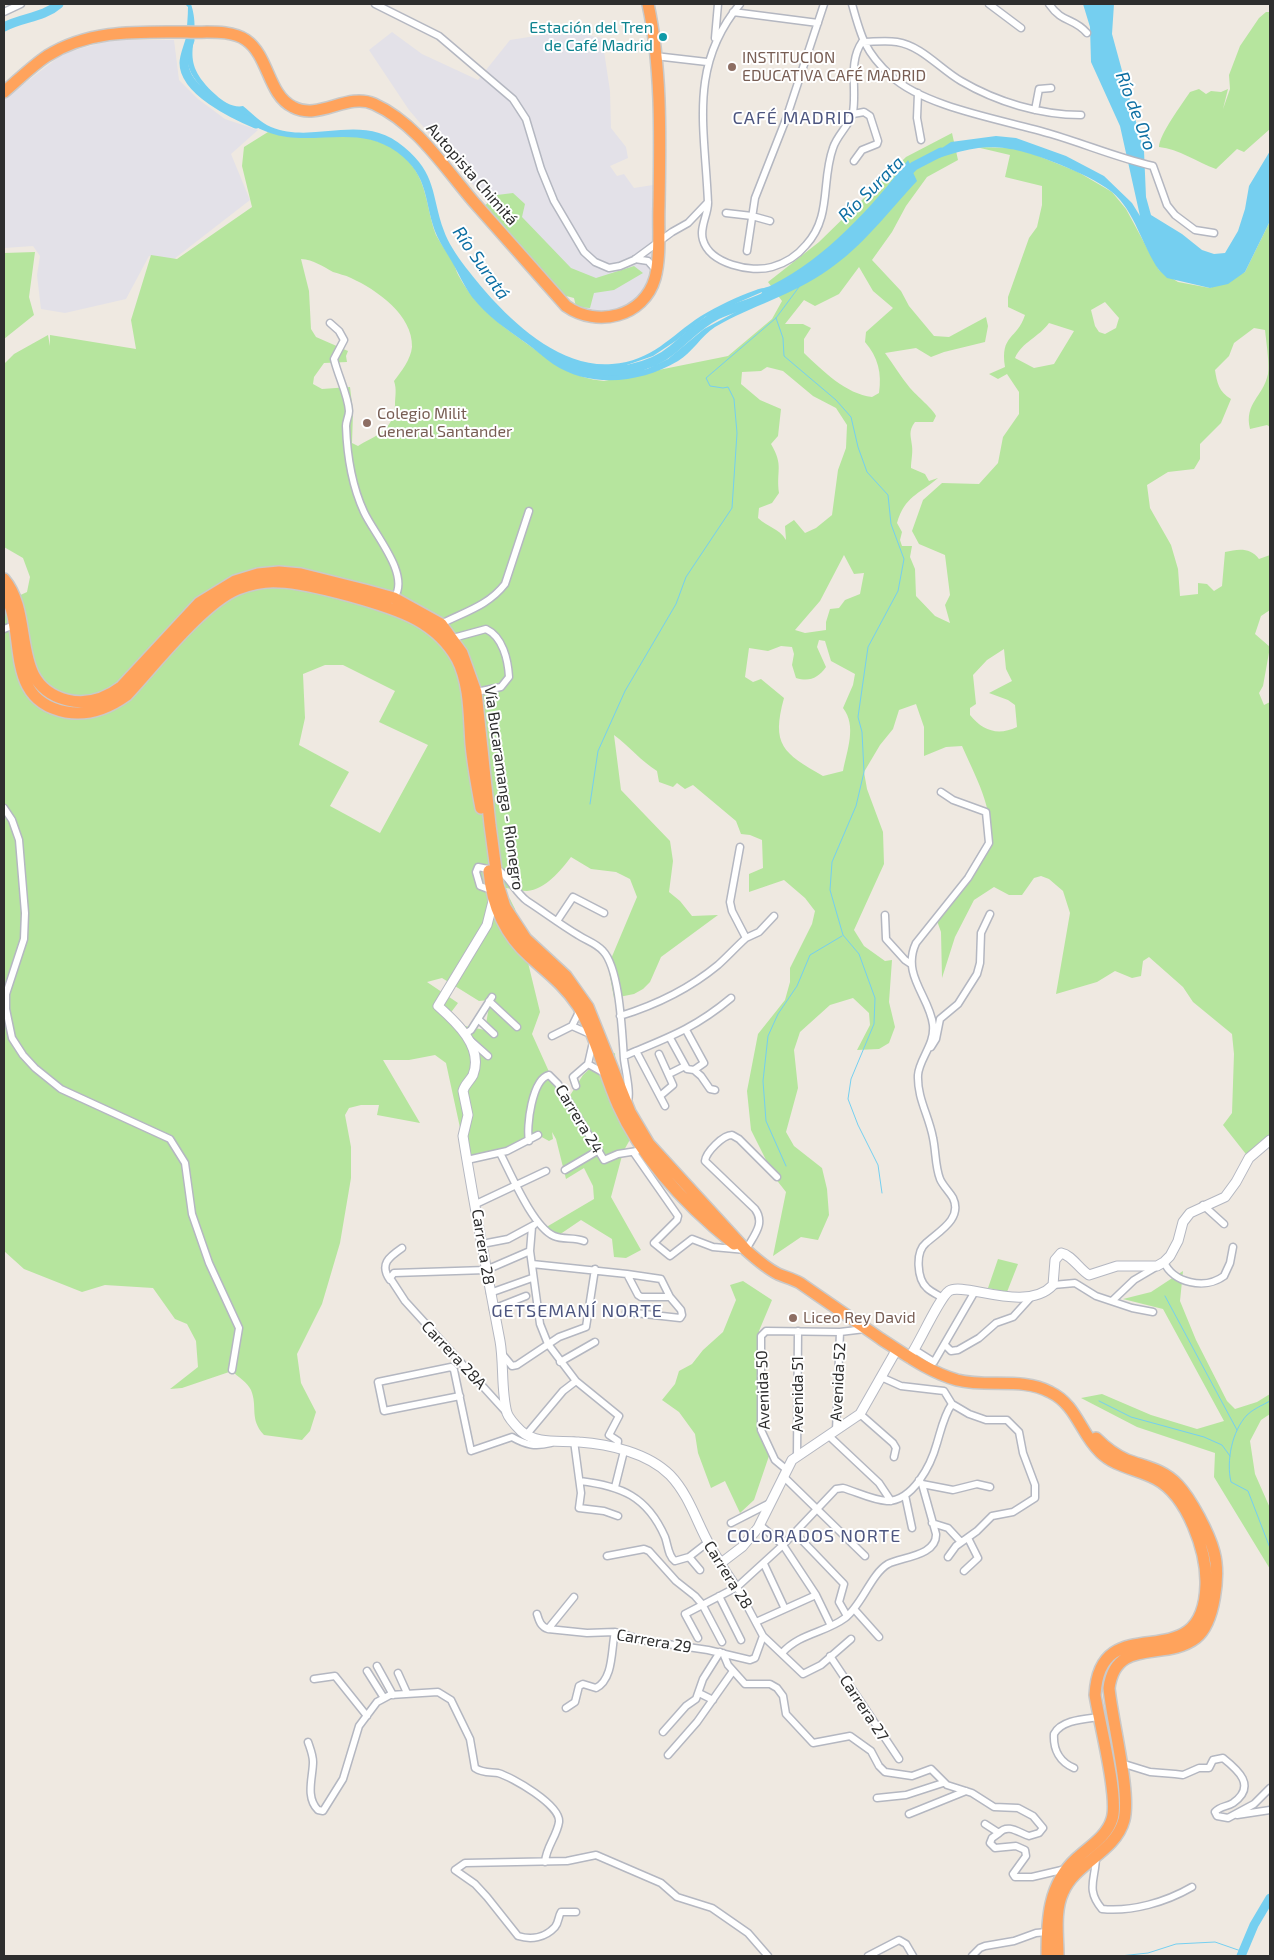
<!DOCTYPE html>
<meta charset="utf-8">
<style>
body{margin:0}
#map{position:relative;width:1274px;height:1960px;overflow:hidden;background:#efe9e1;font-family:"Exo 2",sans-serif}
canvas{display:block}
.frame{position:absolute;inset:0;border:5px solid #2e2e2e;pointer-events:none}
</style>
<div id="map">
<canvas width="1274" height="1960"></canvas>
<div class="frame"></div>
</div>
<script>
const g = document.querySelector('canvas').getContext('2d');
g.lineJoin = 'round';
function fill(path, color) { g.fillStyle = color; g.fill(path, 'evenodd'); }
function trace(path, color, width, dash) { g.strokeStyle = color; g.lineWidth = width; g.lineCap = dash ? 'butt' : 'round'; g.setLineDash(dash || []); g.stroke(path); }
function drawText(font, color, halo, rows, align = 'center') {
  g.font = font + ' "Exo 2",sans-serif'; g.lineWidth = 4; g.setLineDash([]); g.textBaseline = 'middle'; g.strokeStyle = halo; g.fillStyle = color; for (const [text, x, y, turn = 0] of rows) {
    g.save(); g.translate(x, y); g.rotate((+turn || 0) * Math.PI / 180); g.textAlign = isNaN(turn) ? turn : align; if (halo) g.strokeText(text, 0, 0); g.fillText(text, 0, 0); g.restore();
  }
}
fill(new Path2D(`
 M567,31L602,38L610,91L611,128L626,147L628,158L610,166L617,176L624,174L634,188L653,185L651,263L645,288L634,301L619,309L602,311L585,309L557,283L409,110L369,50L392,32L422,54L478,80L510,40Z
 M112,40H174L179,80L198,99L225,119L258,130L231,154L250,200L174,259L149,256L126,299L65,313L41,309L37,275L40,256L33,246L4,248V99L64,53Z`), '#e3e1e8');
fill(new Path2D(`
 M1266,12H1270V129L1244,152L1237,149L1216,169C1197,162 1179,149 1159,147C1159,135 1182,104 1190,92L1199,89L1206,94L1211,91L1221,92L1228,89L1223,109L1230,89L1229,75L1240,46L1259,18Z
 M268,132C311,143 359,124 397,151C429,175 424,202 436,235C441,245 449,254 454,264C456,269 457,274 460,278C477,309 505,328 533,348C558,365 573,378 604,381L728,356L772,319L782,301L768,282L819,242L906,157L952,133L958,160L927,177L906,206L892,232L872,260L901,291L909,306L934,336L949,337L986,317L988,326L985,342L944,352L931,357L916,348L885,353C893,364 901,377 910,388C917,396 933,409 936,416L933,422H915C908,431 911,436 912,446C913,453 911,461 911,468L925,474L929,481L938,478C918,495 905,496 897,523L902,532L900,540L902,546H912L910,557L915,569L916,596L935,616L950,623L945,605L950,595L945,555L919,544L912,531L923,500L942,483L979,484L998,463L1003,437L1019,414V392L1007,374L998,379L989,374L1005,367C1000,334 1017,340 1025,315L1008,307V297L1029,238L1037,227L1042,205V186L1005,177L1010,155L976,147L1013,148L1036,155L1078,172L1112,192L1126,209L1159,270L1178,282L1210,288L1245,272L1270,221V427L1267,425L1250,429C1244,403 1263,397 1268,374C1270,366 1266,340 1265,330L1254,328L1234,343L1229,356L1215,370C1217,383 1219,392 1231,399L1221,423L1200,444V459L1194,469L1168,472L1147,485L1150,508L1171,545L1178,569L1180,596L1198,594V583L1207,584L1214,591L1222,586L1225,552C1238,549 1250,547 1259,559L1270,555V610L1261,616L1255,634L1270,647L1263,686L1259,693L1264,705L1270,702V1139L1249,1158L1223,1125L1232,1113L1234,1054L1232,1034L1193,1002L1183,987L1149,957L1143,961L1141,976L1132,978L1115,971L1097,982L1056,994L1070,913L1063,891L1049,879L1041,876L1034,878L1022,895H1009L994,887L974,900L955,937L942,978L941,932L936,918C945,906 987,852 989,842C995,810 974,774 962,746L946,747L924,756V727L916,704L899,710L893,729L880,745L864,772L867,789L883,832L884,864L854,930L864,946L885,961L892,960L889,1002L895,1027L889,1043L879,1049L857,1050L870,1025L869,1013L853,998L830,1005L800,1032L794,1050L798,1088L786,1132L794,1146L822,1168L827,1189L829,1215L818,1240L801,1237L773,1256L786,1192L775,1178L751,1130L747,1091L758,1034L785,1000L790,982V968L812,924L815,911L805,898L784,880L749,892V874L763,868L762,840L750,835L741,834L736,821L693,785L685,789L677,783L673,787L659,782L657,771C641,761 630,747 614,735L621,790L670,841L673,861L669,892L680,901L692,916L718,915L661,957L650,982L643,989L634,994L614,998L608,966L637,897L630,879L616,872L591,869L571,857C561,870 545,890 527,891C515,891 503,886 491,887L510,899L515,909L540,1012L532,1034L564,1105L583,1075L599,1060L615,1053L616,1077L632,1136L623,1152L611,1197L641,1250L626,1258L614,1257L612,1239L581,1220L556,1237L543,1229L594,1199L593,1186L584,1168L566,1179L556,1139L552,1132L553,1139L549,1141L538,1135L529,1141L467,1160L446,1063L435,1055L409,1060H383L420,1123L377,1115L379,1105H361L349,1108L345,1115L351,1147V1178L340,1243L322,1304L297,1354L301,1383L316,1412L310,1431L302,1440L264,1435C249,1419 258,1407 251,1390C247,1382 238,1377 232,1371L182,1388L170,1389L198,1367L196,1341L187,1324L175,1319L153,1288L105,1285L82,1292L24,1269L4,1251V579L14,598L27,592L30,577L23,558L4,547V364L14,354L48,335L50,346V335L136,349L131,320L151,255L177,259L252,207L242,166L244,147ZM301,259C314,260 322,266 333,272C339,274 345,275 351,278C377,290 413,315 412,347C411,359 401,372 394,381C397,390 395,396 395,405C393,431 378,434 358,446L352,443L353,412L350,387L322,389L313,384L314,377L324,363L347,362L346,356L348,351L316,337L311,329L309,291ZM859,267L873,291L893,308L866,332L865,342C878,357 882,373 879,393L872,397C846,394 823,371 804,353V339L811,328L803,324H785L804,300L815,306L839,294ZM1105,302L1119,318L1116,328L1105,334L1099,332L1095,326L1091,310ZM1049,323L1074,331L1054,364L1034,368L1015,358C1022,342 1039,337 1049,323ZM767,367L783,371L813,396L836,408L847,425L846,448L838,470L832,515L816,528L805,533L794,520L785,526L786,540C779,528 767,527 758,518L759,508L772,503L779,493C776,470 784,466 771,444L778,436L781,409L760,400L741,384L742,372L761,371ZM844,555L854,574L864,573L860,594L845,600L839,608L830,609L826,622V630L805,633L795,630L820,601ZM819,640L825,641L831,661L855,674L853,685L843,708C857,726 847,750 843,771L823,776C783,753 771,745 784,698L761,679L753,682L745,677L749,648L768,651L781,646L792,647L794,654L792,665L796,678C810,682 818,678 826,667L817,647ZM1004,649L1006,669L1012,681L989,693L1008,700L1015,705L1017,727C998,736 983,731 970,715V708L976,704L973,675L987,660ZM325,665H343L395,691L379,722L428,745L380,833L330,806L349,772L299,745L305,718L303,674ZM442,978L479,1001L490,1000L485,1030L455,1024L449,1015L458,1003L427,982Z
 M513,193L525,204L522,217L571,268L596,278L634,266L643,273L614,290L594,293L590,308L576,307L574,298L558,294L483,207L497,195Z
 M35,252L29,297L34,315L4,339V253Z
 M998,1259L1018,1264L1007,1292L988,1288Z
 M1183,1271L1180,1301L1196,1340L1227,1401L1235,1409L1257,1402L1270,1394V1414L1261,1420L1250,1441L1255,1474L1270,1508V1569L1214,1477L1215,1453L1137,1427L1081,1398L1102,1394L1151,1415L1197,1429L1224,1421L1163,1309L1123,1299L1151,1292Z
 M743,1281L772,1300L759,1331L760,1429L770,1453L754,1500L740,1513L725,1481L711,1488L698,1453L695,1434L679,1412L662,1400L675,1384L679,1371L692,1364L703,1350L723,1332L736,1300L730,1285Z`), '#b6e59e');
fill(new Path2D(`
 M185,4H191C204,45 174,57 216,95C223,102 234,108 243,106C252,113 261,123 271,127C315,145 362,111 404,147C437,174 431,195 444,231C451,252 478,283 494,301C523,332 566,368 612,364C653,361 670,336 701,316C718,306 738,296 756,290C761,288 767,288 772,285C825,259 873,206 908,160L912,168L951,142L996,136L1016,138L1066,156L1104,176L1132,203L1140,216L1120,126L1091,62L1090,27L1083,4H1114L1112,34L1144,151L1146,197L1151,215L1182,234L1202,250L1214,254L1225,253L1238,231L1245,209L1249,186L1270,151V221L1245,272L1228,284L1210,288L1167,278L1159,270C1142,246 1135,211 1112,192C1098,181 1078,172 1061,165C995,138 976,144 911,168L917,181C888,212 862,247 828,270C793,295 751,306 715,327C701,336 692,353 678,361C641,383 591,389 553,364C544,358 535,349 526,343C506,329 487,316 472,297C464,286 459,274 452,262C447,253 441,245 437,236C423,203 431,177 397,152C368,131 338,138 304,138C293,138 281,137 270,133C245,124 197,93 189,68C183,50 188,26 188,7ZM762,292L760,299L704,329L668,359L647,369L612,373L591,370L618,368L653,356L677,340L705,317Z`), '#75cff0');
trace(new Path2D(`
 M776,318L783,338L784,356L836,400L851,417L858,447L867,472L888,495L891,524L904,559L898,591L868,647L858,717L862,732L864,772L856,806L832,862L830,890L843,935L859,954L875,998L874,1024L851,1079L848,1099L858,1125L878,1165L882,1193
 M590,804L598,751L625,691L676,604L686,577L732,508L737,433L734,399L728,387L723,388L710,386L706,378L776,318L799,287
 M786,1166L766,1121L763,1081L768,1036L778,1014L797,986L810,955L842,936
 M1165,1296L1237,1430
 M1099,1401L1131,1417L1204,1437L1222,1445L1230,1456
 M1270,1401C1263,1405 1253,1409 1247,1415C1232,1431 1226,1461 1231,1482L1248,1491L1270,1548
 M1120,1956L1148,1953L1176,1944L1215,1942L1241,1951`), '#75cff0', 1);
trace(new Path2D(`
 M4,27C22,17 43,18 59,4
 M190,40C188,47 184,56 184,63C184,91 234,115 256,124
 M904,176L914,166L941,152
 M583,369C610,375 650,369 672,350C687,338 699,324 717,315C733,307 759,302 771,293
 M1241,1956L1254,1925L1270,1898`), '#75cff0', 9);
const street = new Path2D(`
 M375,4L439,36L513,99L526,119L541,169L554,201L584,252L595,262L609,268L620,266L634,260L672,232L688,223L708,202
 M740,4C688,66 705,128 708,203C708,215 699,228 703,240C710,264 751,273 772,267C786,263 797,256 806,245C832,217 821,181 833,148C837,135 850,125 853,112C857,89 848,62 862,42
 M852,4C861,37 865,52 891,76C926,108 1005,120 1051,134C1085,144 1118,158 1153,166L1167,205L1175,215L1195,230L1214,233
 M989,4L1021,28
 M1049,4C1063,24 1073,17 1087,33
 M4,12L21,4
 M733,12L818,23
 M715,38L718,4
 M862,42C873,42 886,40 897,42C922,46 940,69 961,81C997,102 1040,115 1081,115
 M655,56L707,62
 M918,93L917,118L921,140
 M1035,110L1039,89L1051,88
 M853,114L864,112L870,116L878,141L877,144L862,150L854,161
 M726,213L752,216L770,221
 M747,251L755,198L786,119L824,4
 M635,259L648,261L656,270
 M330,323L339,331L344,340L334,359C338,376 348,395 349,411C349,416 346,421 346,426C347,455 352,486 364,512C374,534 411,575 394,598
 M441,624C464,612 488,606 505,584L529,511
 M4,629L14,625
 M453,638L486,629C503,637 508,660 509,677L501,687L476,692
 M941,792L953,800L986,812L989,843L968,878L916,943C901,975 930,997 933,1025C935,1045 919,1059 918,1075C917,1098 929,1116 933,1138C936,1152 935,1166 940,1179C943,1186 949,1191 953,1198C963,1219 938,1232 926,1243C915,1252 917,1279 927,1288C931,1292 938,1295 943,1298
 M4,808L12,820L19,840L25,913L24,939L6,994V1009L12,1038L23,1055L35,1068L61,1089L170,1139L185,1163L192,1214L209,1263L239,1328L232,1370
 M496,868C509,876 515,892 527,901C544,912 561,925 578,935C587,941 596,943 603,951C620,969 622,1033 624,1059C625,1069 632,1096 627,1103
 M488,869L478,867L476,872L480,886L491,890
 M885,915L886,939L905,960L911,964
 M557,921L573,897L604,913
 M746,938L759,932L774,916
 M489,1001L517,1027
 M620,1016C656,1005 689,989 718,965C728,956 737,946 746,938L732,911L730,902L740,847
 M478,1019L494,1034
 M572,1026L580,1010
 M465,1034L471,1030L492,997
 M552,1036L572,1026L590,1034
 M670,1038L687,1069L694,1070L704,1063L686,1030
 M470,1040L488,1056
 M931,1047L936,1039L940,1019L958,1004L977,974L980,963L981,933L990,914
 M636,1051L665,1106
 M659,1054L673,1085L660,1096
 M624,1056C667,1038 694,1029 731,998
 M588,1064L604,1073
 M694,1070L701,1076L710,1089L715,1090
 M669,1074L685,1066
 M576,1086L573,1077L588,1064L593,1042
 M529,1141C526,1127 532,1079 549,1075L558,1084L604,1160L618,1154L637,1151
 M500,1153C511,1174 533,1227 554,1236C563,1240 574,1237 584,1241
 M634,1153L678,1216L677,1220L654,1243L670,1256L692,1239L713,1247L746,1250C753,1236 766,1224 755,1209L705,1161C706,1152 723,1135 732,1135L739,1139L777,1177
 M467,1160L507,1151L538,1135
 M565,1170L599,1150
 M476,1204L546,1171
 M1203,1205L1224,1224
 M532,1227L530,1251L540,1324L548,1344L576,1381
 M482,1244L508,1239L534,1225
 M1164,1262C1173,1283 1205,1290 1224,1276L1230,1263L1233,1247
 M532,1264L627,1274L638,1295L641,1297H670L681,1310L682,1315L680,1318L626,1312
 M627,1274L661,1279L670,1297
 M390,1280C379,1264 389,1257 402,1248
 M1053,1285L1075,1283L1096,1296L1132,1308L1153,1312
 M490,1293L532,1278
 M1112,1301L1134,1280L1156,1267
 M493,1309L526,1296
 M945,1345L951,1351L958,1350L979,1338L996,1323L1013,1317L1032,1296
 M915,1350L934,1362L974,1293
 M502,1354L512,1366L517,1365L559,1337L586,1327L595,1269
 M560,1362L595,1342
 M881,1377L901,1386L944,1391L952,1404L969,1414L986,1420H1007L1019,1432L1023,1453L1035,1485V1498L1013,1512L992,1516L977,1531L956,1546L948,1557
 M460,1396L384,1411L378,1382L451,1367L454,1370L471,1451L512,1437C526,1445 535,1447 551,1443
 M507,1413L405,1301L390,1278L394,1273L486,1270L530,1251
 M860,1414L893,1443L896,1448L894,1457
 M836,1431L840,1332
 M527,1434L563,1391L576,1381L619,1416L609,1435L618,1441L617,1448
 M829,1436L879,1483L891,1501
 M574,1441L581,1493L579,1508L604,1511L618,1516
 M797,1457L798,1331
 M787,1470L775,1460L761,1430V1336L766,1331L840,1332L865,1329
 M783,1476L865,1556
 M580,1481C621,1486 647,1496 665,1537C668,1545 668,1556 675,1561L689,1557L707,1543
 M922,1484L953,1490L977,1484L990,1487
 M615,1487L624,1451
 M905,1495L912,1528
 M731,1523L770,1503
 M932,1523L948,1528L961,1542
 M760,1525L783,1545L816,1595L831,1626
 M795,1533L844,1584L839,1602L847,1616
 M607,1556L644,1549L649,1551L676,1581L695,1596L702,1604L722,1642
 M689,1557L700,1570
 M721,1563L737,1587L763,1636L803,1674L821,1665L851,1639
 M764,1564L785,1609
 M964,1571L978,1558L968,1538
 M719,1596L741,1640
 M854,1609L879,1637
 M537,1614C539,1621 541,1627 548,1629L587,1633L615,1632L647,1641L708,1650L750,1660L755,1658L763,1636
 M756,1622L816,1595
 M548,1629L574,1597
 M698,1638L685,1614L737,1587L783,1545L836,1489L843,1488C857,1492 872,1500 887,1501C913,1501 931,1465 937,1443C941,1430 944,1415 952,1404
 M723,1653L728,1665L745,1684H770L777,1688L783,1696L786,1714L813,1743L850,1736L871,1751L879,1766L885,1772L912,1776L931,1769L947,1785L972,1793L994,1807L1018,1808L1033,1816L1043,1828L1039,1833L1029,1836C1019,1833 1008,1823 999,1833L985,1824
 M782,1653C800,1633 825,1633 845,1618C862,1605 871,1574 888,1564C901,1557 937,1556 936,1534L922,1484L919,1480
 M830,1656L899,1759
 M377,1666L393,1695
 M367,1671L384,1698
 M398,1673L407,1693
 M314,1679L335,1676L367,1716
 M699,1693L713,1700
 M566,1708L575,1702L579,1686L583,1684L596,1688C614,1679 611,1648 615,1632
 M663,1732L686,1706L696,1699L703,1679L720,1652
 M308,1742C310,1748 313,1755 313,1762C313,1777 305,1797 318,1810L323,1811L343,1779L359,1726L377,1702L390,1695L438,1692L451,1700L470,1739L475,1768C482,1773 490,1772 498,1773C512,1777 561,1805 559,1822C557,1836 546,1847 545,1862
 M668,1755L697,1722L733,1671
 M1121,1763L1150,1772L1175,1774L1183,1775L1199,1768H1209L1213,1760L1223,1758C1238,1770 1257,1786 1233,1803C1227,1807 1220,1806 1215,1812L1217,1816L1228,1818L1254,1804L1270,1788
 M1074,1768C1060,1762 1053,1750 1054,1734C1061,1720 1084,1719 1099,1717
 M877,1798L906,1795L943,1783
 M909,1814L966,1791
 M1237,1815L1270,1810
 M999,1833L992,1838L990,1843L995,1848L1016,1846L1025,1850L1026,1856L1013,1874L1015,1877H1032L1066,1869
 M1096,1856C1096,1879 1085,1889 1102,1909C1132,1912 1166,1902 1192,1887
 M576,1912H561C558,1917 559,1922 555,1927C545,1938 531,1940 518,1936L487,1897L475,1884L455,1870L465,1863L567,1861L596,1855L661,1883L677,1897L712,1908L748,1933L768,1956
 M868,1956L899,1940L906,1944L913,1956
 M972,1956L980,1948L985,1946L1014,1941L1036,1933L1047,1932`);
const secondary = new Path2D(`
 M493,901L487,925L438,1006C456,1022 484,1047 473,1075C470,1081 465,1084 463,1091L468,1115L463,1136C474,1205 487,1273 500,1341C504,1363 501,1392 507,1413C509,1419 516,1426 521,1431C537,1445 560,1440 579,1442C609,1444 648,1453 670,1475C694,1500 700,1537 721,1563L742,1547L758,1528L792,1460L860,1414L897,1349
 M909,1358C919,1344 939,1298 949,1291C963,1281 1026,1314 1053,1285L1055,1260L1061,1253C1072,1255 1079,1269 1089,1275L1117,1266H1157L1164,1262L1170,1256L1178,1241L1183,1222L1190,1213L1225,1197L1236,1182L1249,1158L1270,1140`);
const highway = new Path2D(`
 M4,92C18,80 32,66 47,56C90,29 139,32 187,32C206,33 230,29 246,40C269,56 268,95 293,107C319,121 347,92 374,104C416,123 444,167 473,201C504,236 535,271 566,306C597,328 644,317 655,278C661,256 658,229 659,206C660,139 662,69 648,4
 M4,579C36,617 8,685 67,700C88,705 105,699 121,687L199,603L235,581L258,574L279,572L301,574L365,590L394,598L441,624L462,653L476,692L490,825L498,885L505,907L526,939L566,976L588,1007L630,1112L649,1144L746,1250C756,1259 766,1268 778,1274C785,1277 793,1279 800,1283C827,1302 854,1320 881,1339C906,1355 929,1372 957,1380C988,1388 1022,1377 1050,1392C1077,1405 1080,1433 1100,1452C1115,1467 1137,1469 1156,1479C1188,1496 1207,1552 1206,1585C1203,1684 1100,1602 1095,1695C1099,1721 1119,1798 1112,1819C1107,1836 1090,1846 1077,1858C1048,1884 1047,1920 1047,1956
 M4,592C28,632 2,700 66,712C88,716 109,708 127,695C154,666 203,603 238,589C251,584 266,581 279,582C310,583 390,605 417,620C433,629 448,643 457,659C470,684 469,717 471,744C473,765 477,787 481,808
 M489,871C492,905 504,934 530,957C548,973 565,986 578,1006C596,1036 604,1073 618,1105C642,1159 688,1207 734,1244
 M1058,1956C1058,1936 1054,1911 1063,1892C1076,1862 1115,1853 1124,1820C1131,1792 1112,1721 1109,1688C1116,1636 1165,1662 1196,1638C1215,1623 1220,1574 1214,1552C1209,1533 1191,1499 1178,1485C1163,1469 1146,1467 1127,1460C1115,1455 1105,1447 1096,1438`);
trace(street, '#b4b7c1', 9);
trace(secondary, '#b4b7c1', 11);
trace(highway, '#c9c9c9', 14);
trace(street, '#fff', 6);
trace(secondary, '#fff', 9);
trace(highway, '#ffa35c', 11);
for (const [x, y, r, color] of [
 [663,37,5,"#0f9aa8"],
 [732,67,5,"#8d6e63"],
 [367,423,5,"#8d6e63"],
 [793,1318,5,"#8d6e63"]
]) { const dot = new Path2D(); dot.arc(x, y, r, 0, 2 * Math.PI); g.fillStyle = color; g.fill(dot); trace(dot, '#fff', 2); }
drawText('16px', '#0d838f', '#fff', [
 ["Estación del Tren",653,28],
 ["de Café Madrid",653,46]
], 'right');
drawText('16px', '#785e54', '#fff', [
 ["INSTITUCION",742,58],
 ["EDUCATIVA CAFÉ MADRID",742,76],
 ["Colegio Milit",377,414],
 ["General Santander",377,432],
 ["Liceo Rey David",803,1318]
], 'left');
drawText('16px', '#2e2e2e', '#fff', [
 ["Autopista Chimitá",472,174,49],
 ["Vía Bucaramanga - Rionegro",504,788,82],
 ["Carrera 24",579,1119,59],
 ["Carrera 28",483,1247,81],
 ["Carrera 28A",454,1355,47],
 ["Avenida 52",838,1382,-87],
 ["Avenida 50",763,1390,-92],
 ["Avenida 51",798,1394,-90],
 ["Carrera 28",728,1575,58],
 ["Carrera 29",654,1641,10],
 ["Carrera 27",864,1708,57]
]);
drawText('italic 18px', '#0d6fa3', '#fff', [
 ["Río de Oro",1136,111,69],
 ["Río Surata",871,189,-45],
 ["Río Suratá",481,263,55]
]);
g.letterSpacing = '1px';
drawText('18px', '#4d5680', '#fff', [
 ["CAFÉ MADRID",794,118],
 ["GETSEMANÍ NORTE",577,1311],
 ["COLORADOS NORTE",814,1536]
]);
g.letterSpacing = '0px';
</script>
